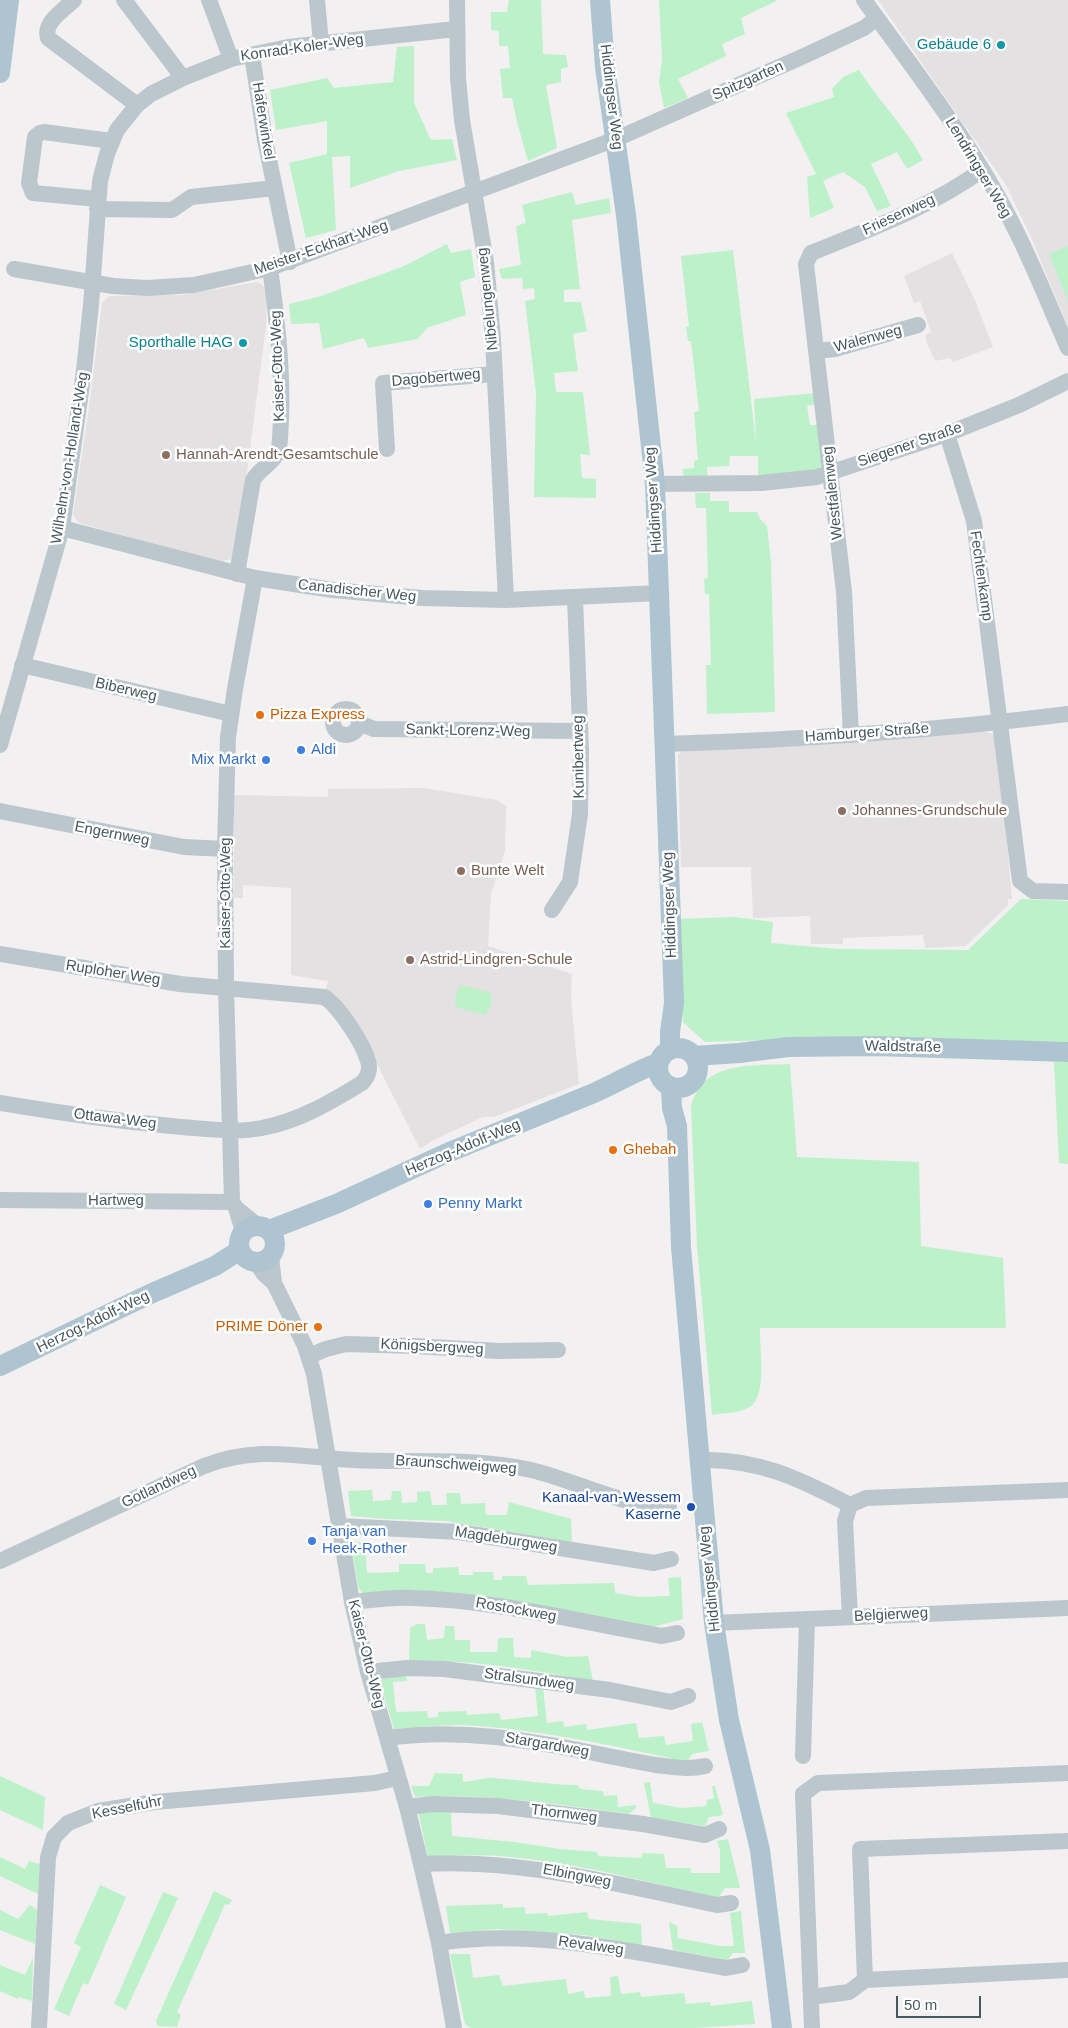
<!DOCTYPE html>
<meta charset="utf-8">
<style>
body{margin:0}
#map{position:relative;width:1068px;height:2028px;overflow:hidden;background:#f2f0f0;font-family:Helvetica,sans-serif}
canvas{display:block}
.scale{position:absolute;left:896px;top:1996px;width:85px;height:22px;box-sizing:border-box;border:2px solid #47575e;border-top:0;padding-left:6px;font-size:15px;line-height:18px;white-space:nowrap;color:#47575e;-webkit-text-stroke:4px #fff;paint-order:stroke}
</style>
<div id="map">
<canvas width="1068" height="2028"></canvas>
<div class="scale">50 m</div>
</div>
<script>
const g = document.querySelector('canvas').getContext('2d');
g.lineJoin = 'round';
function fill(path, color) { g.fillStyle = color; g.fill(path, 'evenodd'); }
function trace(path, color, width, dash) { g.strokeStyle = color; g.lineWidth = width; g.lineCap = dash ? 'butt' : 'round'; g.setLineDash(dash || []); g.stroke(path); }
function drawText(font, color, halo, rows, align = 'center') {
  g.font = font + ' Helvetica,sans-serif'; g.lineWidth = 5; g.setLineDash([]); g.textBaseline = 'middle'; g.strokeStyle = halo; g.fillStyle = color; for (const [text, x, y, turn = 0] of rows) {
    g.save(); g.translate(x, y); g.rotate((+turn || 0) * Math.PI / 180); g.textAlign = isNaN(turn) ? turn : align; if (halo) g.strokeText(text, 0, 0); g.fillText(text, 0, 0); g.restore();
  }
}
fill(new Path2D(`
 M878,0H1068V327L1030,235L1006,185Z
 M952,253L974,298L993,347L953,362L950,358L935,361L926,341V335L931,332L920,301L914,303L904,276Z
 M257,282L263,285L267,296L266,326L243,503L234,554L231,559L223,561L188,553L79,523L73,515L89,407L102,303L109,296L181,295Z
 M984,731L993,734L998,744L1012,899H1008V905L966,946L925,948L923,935L843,938V944H811L810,916L753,918L751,867H681L678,755L683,750L822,745Z
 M424,788L497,800L506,806L505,851L491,894L488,946L572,974L571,999L579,1084L494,1117H483L434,1140L420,1149L376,1062L325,992L328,981L291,975V888L243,885V898H234V795L328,797V789Z`), '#e3e1e2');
fill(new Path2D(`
 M509,0H541L543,54L566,55L568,67L561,69V82L546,85L557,148L528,161L517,122L512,98H503L500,69L510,68L508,46H499V31L491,30V12H507Z
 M659,0H778L741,18L745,34L722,44L726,56L678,79L688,98L664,108L659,83L662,60Z
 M414,46V103L431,140L452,139L457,160L399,171L350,188V156L332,157L336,230L306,238L289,163L327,154V121L276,130L270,90L327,78L334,88L393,82L397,47Z
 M859,70C879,101 906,128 923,160L907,169L897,152L871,164L891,206L877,211L865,187L843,172L823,181L834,208L810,218L807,177L816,174L786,113L834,97L832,89L843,77Z
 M572,192L576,205L609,198L611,213L572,220L580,289L564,290V302H581L587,331L573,334L578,371L554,373L556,392H583L590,455L580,454L582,478L596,479V498L534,497L536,393L525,301L535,299L534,288L523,289L522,278L502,279L499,269L521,265L516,226L526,223L522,205Z
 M447,244L451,253L471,249L475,277L460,282L466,315L427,328L418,339L368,348L364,338L323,349L319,323L291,324L289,304L318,297L402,267Z
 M1068,246V301L1049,254Z
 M733,250L756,442L754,399L815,393V404L807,406L810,425H818L822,465L818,469L758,476V456H730L729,466L707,467L708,481H684L683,469L694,468V461L698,460L694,412L699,411L691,341H688L686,327L689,326L681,256Z
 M695,493H710V501H729V512H757L760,519L767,526L771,562L775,712L707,714L706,665H711L709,594H705L704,579L708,578L706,508H696Z
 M1021,899L1068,901V1042L843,1038L705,1042L683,1022L676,919L734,917L773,922L771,943L838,949L968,950Z
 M462,985L491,993C493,1001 490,1010 485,1015L456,1007C454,1000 456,990 462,985Z
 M1054,1062H1068V1164L1059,1163Z
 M790,1064L797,1157L919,1162L921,1246L1003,1258L1006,1328H760C759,1348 768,1394 750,1407C740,1413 723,1413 712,1415L697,1246L691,1107C702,1060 752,1066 790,1064Z
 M372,1490L373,1501L391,1500L392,1491H401L402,1503L417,1502V1492L430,1491L432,1505H447L446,1493H460L461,1504L485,1503L486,1515H507L509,1502L571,1519L572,1542L445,1521L386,1519L351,1516L348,1491Z
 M351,1542H365L367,1573L399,1572V1564H425L426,1573H433V1568L458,1567L459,1575H473V1572H493L494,1580H502V1576H526L528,1585L614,1583L615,1593L640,1597L670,1596L668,1578L681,1577L683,1619L652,1627L499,1598L431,1591L364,1595L358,1587Z
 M417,1624H425L427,1640L444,1638L445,1626H454L455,1640H470V1652H497L498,1638H513L514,1657L531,1658V1650L568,1657L588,1656L593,1681C532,1670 471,1659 409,1661L410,1628Z
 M406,1673L407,1681L393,1682L396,1712L427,1711L428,1718L438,1717V1712L466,1711L467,1715L499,1713L501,1720L538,1716L535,1686L543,1688L547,1723L563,1721L564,1727L586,1724L587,1730L636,1723L639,1738L664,1736L666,1745L693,1741L691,1724L702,1722L709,1751L692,1754L687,1762C620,1747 546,1731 478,1726C450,1723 422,1727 394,1729L380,1681L388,1674Z
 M435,1773L463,1774V1782C474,1782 485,1777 494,1778C522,1780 549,1785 578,1785L580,1789L603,1791L604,1796L617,1795L618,1807L637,1805L635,1809L628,1814C557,1804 487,1793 415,1797L411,1786H429Z
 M0,1776L45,1797L43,1830L0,1810Z
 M650,1782L653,1803L682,1808L706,1806L707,1800L714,1798L712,1786H715L723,1815L709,1817L705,1826L651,1818L644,1783Z
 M451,1809L452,1836L514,1842L560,1849L597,1852L598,1856L641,1858L643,1853L664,1854L666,1868H690L691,1873H720V1850L717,1841L728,1839L740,1888H725L718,1898C623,1877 526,1847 428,1857L418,1811Z
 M0,1857L25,1869L29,1861L40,1864L38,1894L0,1876Z
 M100,1885L126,1897L88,1985L83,1983L69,2016L54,2009L81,1947L74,1943Z
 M214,1891L232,1900L229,1905L225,1904L177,2012L181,2015L177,2027L158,2026L156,2021Z
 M163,1892L178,1898L126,2010L114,2004Z
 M503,1904V1908L524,1907L526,1914L547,1913L548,1916L587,1912L589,1919L641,1924L642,1946L584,1935L495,1929L450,1934L446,1906Z
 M30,1905L37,1910L35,1944L0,1930V1910L18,1919Z
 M741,1911L745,1953H733L728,1960L673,1950L669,1922L677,1926L678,1938L719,1946H734L730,1913Z
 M450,1954H470L473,1978L499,1975L503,1986L566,1979L568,1994L584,1991L585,1998L611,1996L610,1977L618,1976L621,1994L640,1992L641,1997L684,1993L686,2004L710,2002L711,2006L752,2001L755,2024L695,2028H471L465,2024Z
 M33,1958L32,2001L19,1997L18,1999L0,1991V1965L25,1975Z`), '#bdf1c9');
trace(new Path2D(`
 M74,0C64,10 43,22 48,38L137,105
 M124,0L183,78
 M209,0L231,59
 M317,0L321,43
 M457,0L458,78L462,120L486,262L493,339L506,600
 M864,0C918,75 977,150 1017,233C1036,271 1051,310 1068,348
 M252,55L265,140L290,262
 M98,199L33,193L29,183L35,137L40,133L44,132L111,141
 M97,209L172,210L191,197L275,188
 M14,269L113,286L147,288L194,285L270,268L616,139L804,56L864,28L877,18
 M817,351L835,349L918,325
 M947,434L974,521L1020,881L1033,891L1068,892
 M387,449L383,383L495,374
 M655,484L761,483L817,477L947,434L1019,405L1068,381
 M62,528L255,578L333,590L422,598L506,600L660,593
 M237,574L253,480C260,468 274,463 278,451C281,442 280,430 281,421C283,370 277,318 270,268
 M22,665L231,714
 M333 722a13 13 0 1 1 26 0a13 13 0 1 1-26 0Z
 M359,723L374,729L579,731
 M851,735L844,592L806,264L811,253C870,229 931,207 982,170
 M665,744C799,740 934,731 1068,714
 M0,745L62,528L84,370L91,305L100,181L107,154L117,130L137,105L151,94L183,78L231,59L288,47L456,29
 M0,811L184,847L225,849
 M552,910L570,882L580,814L581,751L575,598
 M0,954L180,984L324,997C338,1005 362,1042 367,1058C371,1067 369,1076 362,1083C331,1102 299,1121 262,1128C236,1133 208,1129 182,1127C121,1122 60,1113 0,1103
 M0,1200L232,1202
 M236,1208L258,1226
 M243,1232L236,1208L232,1202L226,987L225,849L228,737L235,689L255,578
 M271,1256L274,1283
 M256,1262L264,1274L274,1283L305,1346L314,1374L352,1602L368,1672L407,1807L421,1864L439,1943L454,2028
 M309,1356L326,1349L346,1344L414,1346L499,1351L558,1350
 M699,1460C757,1458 800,1479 850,1505
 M340,1526L459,1532L654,1563L671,1559
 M0,1561L204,1466C258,1445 299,1457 353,1460C411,1463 474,1457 531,1470C577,1481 621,1506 669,1507
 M352,1602C372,1600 393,1597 413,1598C497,1600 579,1622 662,1636L677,1633
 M850,1617L845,1521L850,1505L866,1498L1068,1490
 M714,1623L1068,1608
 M368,1672L407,1668L444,1669L610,1690L671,1702L688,1696
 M388,1738C442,1730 497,1735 551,1745C586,1751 621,1759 656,1765C673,1767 688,1770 705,1766
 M803,1756L807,1619
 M407,1807L434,1804L498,1806L643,1824L705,1835L719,1829
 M421,1864C522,1858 619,1885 717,1905L731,1903
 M439,1943C534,1928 632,1952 726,1968L742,1965
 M865,1980L860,1849L1068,1841
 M811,1997L849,1992L865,1980L1068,1970
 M39,2028L48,1857L54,1837L68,1823L98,1811L155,1802L375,1783L397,1778
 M812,2028L803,1794L818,1783L1068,1773`), '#bbc7cd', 16);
trace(new Path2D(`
 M600,0L605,67L626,215L655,484L674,1003L670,1032V1050
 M0,73L9,0
 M658 1068a20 20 0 1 1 40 0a20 20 0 1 1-40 0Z
 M694,1056L739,1053L788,1047L875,1046L1068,1052
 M671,1087L672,1108L677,1126L681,1247L714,1623L729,1720L760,1850L782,2028
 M239 1244a18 18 0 1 1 36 0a18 18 0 1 1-36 0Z
 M269,1230L336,1204L447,1153L594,1093C616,1083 636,1071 658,1063
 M0,1366L150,1294L215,1266L240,1250`), '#aec4d0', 20);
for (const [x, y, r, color] of [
 [1001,45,5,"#0f9aa8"],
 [243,343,5,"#0f9aa8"],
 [166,455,5,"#8d6e63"],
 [260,715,5,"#e8710a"],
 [301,750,5,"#3f7fe0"],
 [266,760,5,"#3f7fe0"],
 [842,811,5,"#8d6e63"],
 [461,871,5,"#8d6e63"],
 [410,960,5,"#8d6e63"],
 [613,1150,5,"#e8710a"],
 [428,1204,5,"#3f7fe0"],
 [318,1327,5,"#e8710a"],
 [691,1507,5,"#1a4fb4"],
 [312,1541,5,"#3f7fe0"]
]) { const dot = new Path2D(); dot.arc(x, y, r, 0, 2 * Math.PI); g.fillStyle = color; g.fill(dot); trace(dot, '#fff', 2); }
drawText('15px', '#0d838f', '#fff', [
 ["Gebäude 6",991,45],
 ["Sporthalle HAG",233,343]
], 'right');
drawText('15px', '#47575e', '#fff', [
 ["Konrad-Koler-Weg",302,48,-8],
 ["Spitzgarten",748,81,-24],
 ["Hiddingser Weg",611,97,83],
 ["Haferwinkel",263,121,81],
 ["Lendringser Weg",978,168,59],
 ["Friesenweg",899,215,-25],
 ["Meister-Eckhart-Weg",321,248,-19],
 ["Nibelungenweg",488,299,-96],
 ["Walenweg",868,339,-15],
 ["Kaiser-Otto-Weg",278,366,-92],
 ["Dagobertweg",436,378,-5],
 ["Siegener Straße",910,445,-19],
 ["Wilhelm-von-Holland-Weg",70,458,-81],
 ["Westfalenweg",833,493,-96],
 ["Hiddingser Weg",654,500,-94],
 ["Fechtenkamp",981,576,82],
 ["Canadischer Weg",357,591,6],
 ["Biberweg",126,690,13],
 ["Sankt-Lorenz-Weg",468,731,1],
 ["Hamburger Straße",867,733,-4],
 ["Kunibertweg",579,757,-91],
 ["Engernweg",112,834,11],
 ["Kaiser-Otto-Weg",226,893,-90],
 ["Hiddingser Weg",670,905,-92],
 ["Ruploher Weg",113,973,9],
 ["Waldstraße",903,1047,1],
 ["Ottawa-Weg",115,1119,7],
 ["Herzog-Adolf-Weg",463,1148,-23],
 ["Hartweg",116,1201],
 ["Herzog-Adolf-Weg",93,1322,-26],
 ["Königsbergweg",432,1347,3],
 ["Braunschweigweg",456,1465,4],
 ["Gotlandweg",159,1487,-25],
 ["Magdeburgweg",506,1540,9],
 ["Hiddingser Weg",710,1579,-96],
 ["Rostockweg",516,1610,10],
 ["Belgierweg",891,1615,-3],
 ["Kaiser-Otto-Weg",366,1654,76],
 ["Stralsundweg",529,1680,8],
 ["Stargardweg",547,1745,10],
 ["Kesselfuhr",127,1808,-11],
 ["Thornweg",564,1814,7],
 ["Elbingweg",577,1876,11],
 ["Revalweg",591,1946,8]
]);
drawText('15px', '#785e54', '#fff', [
 ["Hannah-Arendt-Gesamtschule",176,455],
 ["Johannes-Grundschule",852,811],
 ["Bunte Welt",471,871],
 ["Astrid-Lindgren-Schule",420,960]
], 'left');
drawText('15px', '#c56008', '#fff', [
 ["Pizza Express",270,715],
 ["Ghebah",623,1150],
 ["PRIME Döner",308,1327,"right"]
], 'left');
drawText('15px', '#366cbe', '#fff', [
 ["Aldi",311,750],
 ["Mix Markt",256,760,"right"],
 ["Penny Markt",438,1204],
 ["Tanja van",322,1532],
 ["Heek-Rother",322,1549]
], 'left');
drawText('15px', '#164399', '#fff', [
 ["Kanaal-van-Wessem",681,1498],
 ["Kaserne",681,1515]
], 'right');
</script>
